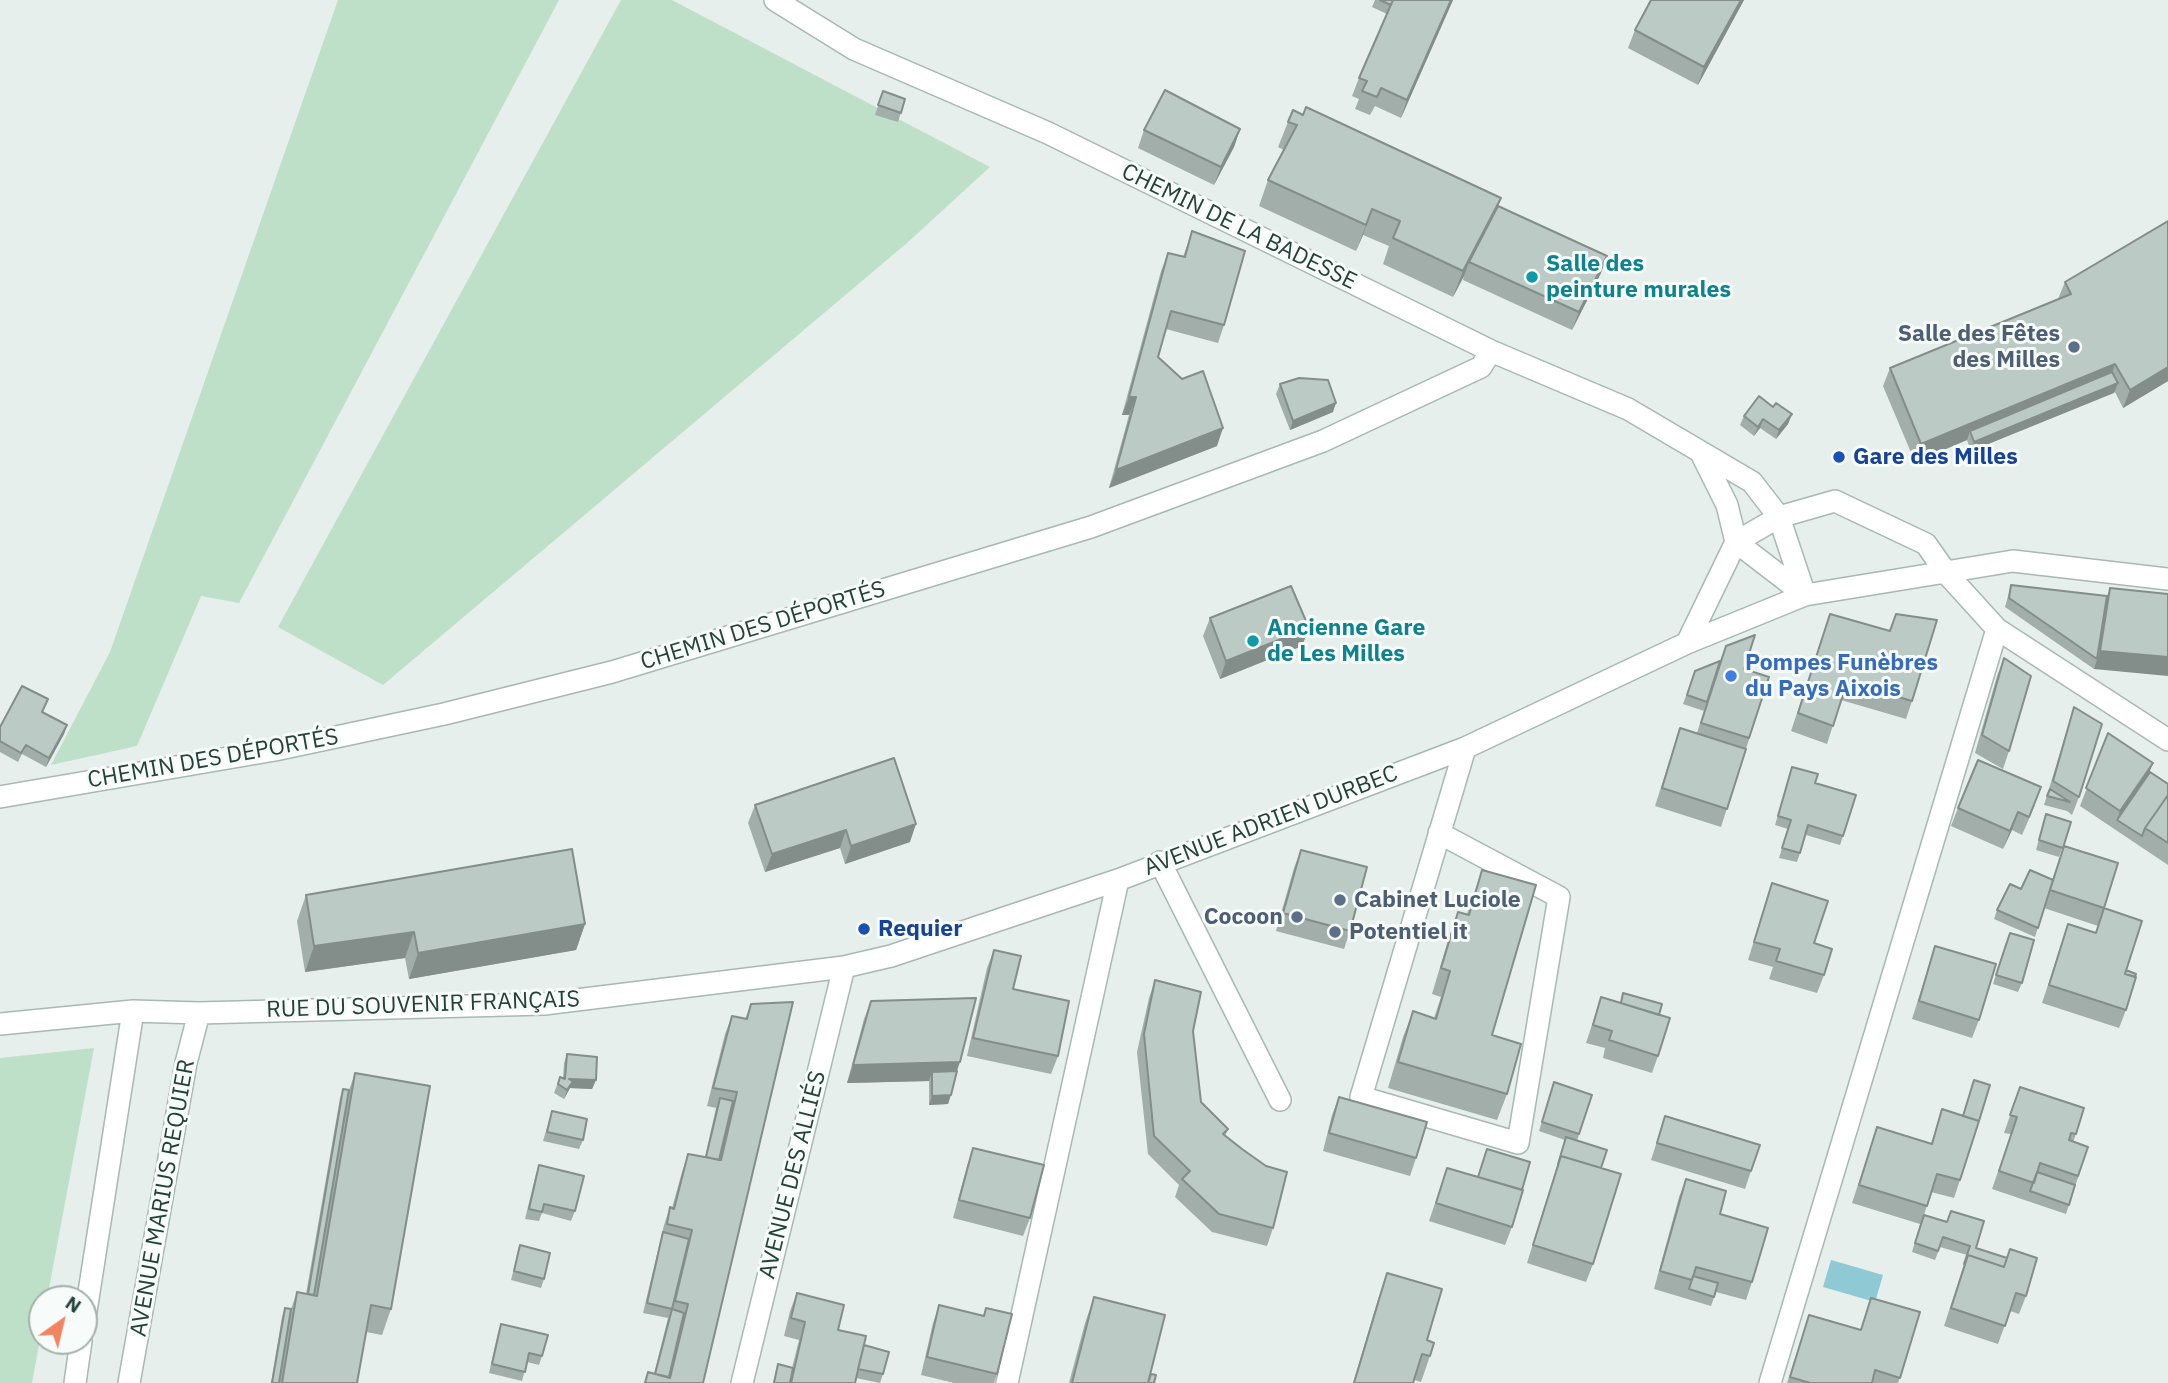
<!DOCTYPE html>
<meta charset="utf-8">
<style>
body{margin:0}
#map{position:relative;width:2168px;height:1383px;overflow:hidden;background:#e6efeb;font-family:"IBM Plex Sans",sans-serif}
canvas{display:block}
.north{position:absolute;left:28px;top:1285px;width:70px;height:70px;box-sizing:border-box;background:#f7fbf9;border:2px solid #a3b1ad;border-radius:50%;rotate:34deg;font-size:19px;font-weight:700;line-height:28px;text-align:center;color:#24423a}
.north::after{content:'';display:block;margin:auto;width:24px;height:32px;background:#f4845f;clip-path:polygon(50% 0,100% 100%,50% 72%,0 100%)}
</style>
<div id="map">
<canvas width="2168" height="1383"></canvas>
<div class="north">N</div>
</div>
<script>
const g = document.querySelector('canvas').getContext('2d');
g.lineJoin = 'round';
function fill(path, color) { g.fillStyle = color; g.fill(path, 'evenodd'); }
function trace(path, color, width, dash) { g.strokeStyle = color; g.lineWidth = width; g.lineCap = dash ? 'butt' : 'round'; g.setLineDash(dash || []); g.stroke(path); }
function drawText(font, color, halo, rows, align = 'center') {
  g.font = font + ' "IBM Plex Sans",sans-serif'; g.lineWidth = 6; g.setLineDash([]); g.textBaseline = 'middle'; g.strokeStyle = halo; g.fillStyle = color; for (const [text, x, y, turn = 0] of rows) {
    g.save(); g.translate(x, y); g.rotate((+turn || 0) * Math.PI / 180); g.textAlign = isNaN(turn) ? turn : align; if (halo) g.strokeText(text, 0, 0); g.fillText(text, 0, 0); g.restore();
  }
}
fill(new Path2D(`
 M338,0H559L239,603L201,596L137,746L51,765L110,652Z
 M621,0H672L990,167L907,243L383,685L278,627Z
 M94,1048L47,1299H42V1328L32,1383H0V1058Z`), '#bfe0c8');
fill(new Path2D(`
 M1831,1260L1883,1275L1875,1302L1823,1287Z`), '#8ec9d4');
const minor = new Path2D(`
 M775,0L854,49L1048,133L1491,351L1628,409L1752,482L1779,517L1805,595
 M1702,455L1727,505L1736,542
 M1736,542L1779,517L1835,501L1926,544L1947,574L1997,629L2168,740
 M1736,542L1805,595
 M1687,643L1736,542
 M0,797L275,750L444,714L612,672L1091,527L1323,441L1481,367L1491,351
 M1439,833L1559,897L1518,1143L1361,1097L1465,748
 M1160,862L1280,1100
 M0,1024L133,1011L199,1013L544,1004L844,967L891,956L1118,880L1465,748L1687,643L1805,595L2013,561L2168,579
 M84,1324L133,1011
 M75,1383L81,1341
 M129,1383L186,1063L199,1013
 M742,1383L844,967
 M1007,1383L1118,880
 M1770,1383L1997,629`);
trace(minor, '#a8b8b2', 24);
trace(minor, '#fff', 21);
fill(new Path2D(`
 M1375,0H1453L1401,118L1375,106L1370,115L1355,109L1359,99L1352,96L1359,78L1387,14L1372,7Z
 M1744,0L1698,85L1628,48L1635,30Z
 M883,91L905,99L898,122L875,115Z
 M1288,122L1498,206L1601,273L1572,330L1463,280L1464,276L1453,297L1383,264L1389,246L1363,235L1356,251L1259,206L1268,180L1284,150L1278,147Z
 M1240,129L1234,147L1214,185L1138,148L1144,130Z
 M2168,221V381L2123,408L2115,392L1971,451L1967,440L1915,462L1883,386L1890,368L2058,299L2065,282Z
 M1192,231L1224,325L1218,343L1166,329L1158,357L1217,446L1109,488L1129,415H1122L1161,271L1168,253L1183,257Z
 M1280,384L1333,412L1290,430L1276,394Z
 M1773,407L1792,414L1788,424L1776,439L1760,428L1754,436L1740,425L1744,416Z
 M2011,585L2107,596L2110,588L2168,594L2094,669L2005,607Z
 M1830,614L1889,631L1896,614L1912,701L1906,719L1841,700L1827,744L1791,731Z
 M1210,618L1309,628L1302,646L1220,679L1203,636Z
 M1726,646L1744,669L1769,677L1721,827L1655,806L1680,728L1697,733L1704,710V711L1683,704L1695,671L1720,661Z
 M2004,658L2009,751L2003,769L1975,753L1997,676Z
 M2074,707L2079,797L2072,815L2067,811L2044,805Z
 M43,712L67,725L64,734L46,767L22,754L18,762L0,752V727Z
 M2108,733L2150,772L2168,784V865L2080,806Z
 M1792,767L1815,783L1843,836L1840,845L1806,835L1797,862L1779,858L1788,829L1775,825Z
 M755,805L910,842L845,864L840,848L765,872L748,823Z
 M2035,805L2022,835L2012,830L2003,849L1951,826L1958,808Z
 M2046,814L2071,822L2059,857L2036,850Z
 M2064,846L2104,908L2126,970V1010L2119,1028L2042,1003L2068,924L2095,933L2098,926L2044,908L2035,937L1994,919L1997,910L2021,889L2052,880Z
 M1301,850L1350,931L1344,949L1276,931L1294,868Z
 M1482,870L1492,1035L1507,1094L1497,1120L1388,1088L1403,1037L1413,1011L1434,1018L1441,997L1432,994L1449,937L1458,912L1467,914Z
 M1772,883L1814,943L1824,975L1817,993L1769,979L1773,967L1748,960Z
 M306,895L585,924L576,950L409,979L405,958L305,972L297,921Z
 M2006,942L2022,983L2018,992L1993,984Z
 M1935,946L1979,1020L1972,1038L1912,1019Z
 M994,950L1013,989L1058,1056L1051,1074L967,1056L987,968Z
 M1155,980L1193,1031L1201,1102L1228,1129L1225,1136L1273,1228L1267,1246L1212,1232L1175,1197L1179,1185L1148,1154L1137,1052L1149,998Z
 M1623,993L1659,1015L1658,1056L1652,1073L1603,1058L1605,1048L1586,1043L1601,997L1620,1003Z
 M871,1001L957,1071L948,1104L929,1105V1081L847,1083L864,1019Z
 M751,1004L703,1383H644L648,1372L654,1374L668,1318L643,1313L664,1225L670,1207L672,1208L682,1172L688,1154L705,1157L716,1108L707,1106L725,1034L732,1016L745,1019Z
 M567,1054L596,1080L592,1089L570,1088L564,1099L554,1093L560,1077L563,1078L564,1063Z
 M355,1073L391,1309L382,1335L366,1332L357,1383H271L282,1317L285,1308L291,1309L297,1292L306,1294L340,1098L343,1089L349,1090Z
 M1554,1082L1592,1095L1577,1141L1601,1168L1593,1264L1586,1282L1527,1263L1565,1140L1539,1131Z
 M2020,1087L2076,1134L2073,1142L2088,1147L2066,1214L1992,1189L2011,1134L2004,1133Z
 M1339,1097L1416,1158L1410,1176L1323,1151L1332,1115Z
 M1942,1109L1960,1180L1954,1198L1931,1192L1924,1215L1947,1221L1951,1211L1976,1248L2026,1296L2019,1314L2010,1311L1998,1344L1944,1326L1967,1255L1940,1247L1935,1260L1912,1252L1920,1224L1852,1203L1877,1127L1931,1144Z
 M552,1111L583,1140L579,1149L543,1141Z
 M1665,1116L1751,1171L1745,1189L1651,1160Z
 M973,1148L1030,1218L1023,1236L953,1218L967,1166Z
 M1487,1149L1512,1227L1505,1245L1429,1221L1447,1168L1478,1177Z
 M539,1165L575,1211L571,1221L542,1213L539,1221L525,1219L536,1174Z
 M1686,1179L1720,1214L1752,1282L1746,1300L1716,1292L1711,1306L1654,1289L1679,1197Z
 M520,1245L544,1279L541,1288L511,1280Z
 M1387,1273L1427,1340L1430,1356L1421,1382L1414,1380L1413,1383H1353L1378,1299Z
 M797,1293L838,1330L864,1345L883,1374L880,1383L856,1378L855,1383H773L778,1364L792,1368L799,1340L784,1336L790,1311Z
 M1094,1297L1151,1374L1154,1383H1069L1085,1323Z
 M1871,1298L1920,1312L1898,1383H1787L1809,1315L1861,1330Z
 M939,1305L983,1316L986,1308L997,1374L994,1383H954L921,1375L933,1323Z
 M501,1324L542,1356L539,1365L527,1362L522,1381L489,1373L498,1333Z`), '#a1aea9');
fill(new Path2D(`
 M1451,0H1453L1401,118L1407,100Z
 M1741,0H1744L1698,85L1704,67Z
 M1240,129L1234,147L1214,185L1221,167Z
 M1501,198L1492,224L1469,262L1464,276L1453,297L1463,271Z
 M1372,209L1363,235L1356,251L1366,225Z
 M1607,256L1601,273L1572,330L1579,312Z
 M2115,364L2109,382L1970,431L1967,440L1915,462L1921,444Z
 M2168,367V381L2123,408L2130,390Z
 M2118,383L2114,393L1971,451L1974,442Z
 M1129,397H1136L1129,415H1122Z
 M1336,403L1333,412L1290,430L1293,421Z
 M1792,414L1788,424L1776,439L1779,430Z
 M1763,419L1760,428L1754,436L1758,427Z
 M1223,428L1217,446L1109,488L1116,470Z
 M1309,628L1302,646L1220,679L1226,661Z
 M2100,651L2168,657V676L2094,669Z
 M67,725L64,734L46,767L49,758Z
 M2153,763L2146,781L2117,820L2120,811Z
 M2018,812L2012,830L2003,849L2010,831Z
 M916,824L910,842L845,864L851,846Z
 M846,830L840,848L765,872L772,854Z
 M585,924L576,950L409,979L418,953Z
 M414,932L405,958L305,972L314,946Z
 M960,1062L954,1080L932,1072L929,1081L847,1083L853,1065Z
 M569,1079L596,1080L592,1089L570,1088L564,1099L568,1088Z
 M951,1095L948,1104L929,1105L932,1096Z`), '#838d89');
const building = new Path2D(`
 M1380,0H1393L1391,5Z
 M1393,0H1451L1407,100L1381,88L1377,97L1362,91L1367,81L1359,78Z
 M1651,0H1741L1704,67L1635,30Z
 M1165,90L1240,129L1221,167L1144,130Z
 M883,91L905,99L901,113L878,105Z
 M1306,107L1501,198L1463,271L1393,238L1400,221L1372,209L1366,225L1268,180L1297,125L1288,122L1293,110L1303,115Z
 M1498,206L1607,256L1579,312L1469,262Z
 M2168,221V367L2130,390L2115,364L1921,444L1890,368L2071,294L2065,282Z
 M1192,231L1245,251L1224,325L1171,311L1158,357L1182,379L1203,371L1223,428L1116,470L1136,397H1129L1168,253L1185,257Z
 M2112,372L2118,383L1974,442L1970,431Z
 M1299,378L1328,380L1336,403L1293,421L1280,384Z
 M1759,396L1773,407L1776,403L1792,414L1779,430L1763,419L1758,427L1744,416Z
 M2011,585L2107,596L2097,659L2009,598Z
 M1291,586L1309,628L1226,661L1210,618Z
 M2110,588L2168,594V657L2100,651Z
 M1830,614L1890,631L1896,614L1937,620L1912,701L1847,682L1833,726L1798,713Z
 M1755,635L1744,669L1769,677L1749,738L1701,723L1726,646Z
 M2004,658L2031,676L2009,751L1982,735Z
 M1720,661L1707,702L1687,695L1695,671Z
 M22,686L48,699L42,712L67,725L49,758L26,745L21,753L0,741V727Z
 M2074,707L2102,724L2079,797L2053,781Z
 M1680,728L1746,749L1727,809L1662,788Z
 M2108,733L2153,763L2120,811L2086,788Z
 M894,758L916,824L851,846L846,830L772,854L755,805Z
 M1978,760L2041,787L2029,817L2018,812L2010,831L1958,808Z
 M1792,767L1818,774L1815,783L1856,795L1843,836L1808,825L1800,853L1782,848L1791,820L1778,816Z
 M2150,772L2168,784V795L2145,828L2142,836L2117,820Z
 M2050,789L2070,802L2047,796Z
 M2168,795V843L2145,828Z
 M2046,814L2071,822L2063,848L2039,840Z
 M2064,846L2118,863L2104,908L2050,890Z
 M572,849L585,924L418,953L414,932L314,946L306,895Z
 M1301,850L1367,867L1350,931L1283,913Z
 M1482,870L1536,885L1492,1035L1521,1044L1507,1094L1398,1062L1413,1011L1436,1019L1450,971L1441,968L1458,912L1469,915Z
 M2030,870L2053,880L2038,928L1997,910L2010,884L2021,889Z
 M1772,883L1828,901L1814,943L1832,949L1824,975L1776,961L1780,949L1754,942Z
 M2104,908L2142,921L2125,974L2136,977L2126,1010L2049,985L2068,924L2096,933Z
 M2010,933L2034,940L2022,983L1996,975Z
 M1935,946L1996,964L1979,1020L1919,1001Z
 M994,950L1021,956L1013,989L1069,1001L1058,1056L973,1038Z
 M2126,970L2136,974L2135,977L2125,974Z
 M1155,980L1201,992L1193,1031L1201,1102L1228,1129L1223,1134L1242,1149L1266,1166L1287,1172L1273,1228L1219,1214L1182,1179L1190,1171L1154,1136L1144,1034Z
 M1623,993L1662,1004L1659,1015L1621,1003Z
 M1601,997L1670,1018L1658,1056L1609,1040L1612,1031L1593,1025Z
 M976,998L960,1062L853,1065L871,1001Z
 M793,1002L703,1383H645L648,1372L670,1378L688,1304L675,1301L692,1230L667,1224L670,1207L674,1209L688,1154L721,1160L737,1092L713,1088L732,1016L747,1019L751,1004Z
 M567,1054L597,1057L596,1080L569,1079L573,1081L567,1090L558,1084L560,1077L565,1079Z
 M957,1071L951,1095L932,1096V1072Z
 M355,1073L430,1086L391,1309L371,1305L357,1383H282L297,1292L317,1296Z
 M1974,1080L1990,1085L1979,1121L1963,1116Z
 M1554,1082L1592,1095L1579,1134L1542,1122Z
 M2020,1087L2084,1108L2076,1134L2071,1133L2069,1140L2088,1147L2078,1176L2040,1163L2034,1183L1999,1171L2017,1117L2010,1115Z
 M343,1089L349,1090L314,1295L308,1294Z
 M1339,1097L1427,1122L1416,1158L1329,1133Z
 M720,1098L733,1101L719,1160L706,1157Z
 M1942,1109L1979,1121L1960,1180L1937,1174L1927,1206L1859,1185L1877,1127L1932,1144Z
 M552,1111L587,1119L583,1140L547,1132Z
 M1665,1116L1760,1145L1751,1171L1657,1143Z
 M1566,1137L1607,1150L1601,1168L1561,1156L1558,1164Z
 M973,1148L1044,1165L1030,1218L959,1200Z
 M1487,1149L1530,1162L1522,1190L1478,1177Z
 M1561,1156L1621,1174L1593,1264L1533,1245Z
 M539,1165L584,1176L575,1211L544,1204L542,1212L529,1209Z
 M1447,1168L1523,1190L1512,1227L1436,1203Z
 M2037,1172L2075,1185L2069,1205L2030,1191Z
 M1686,1179L1726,1191L1720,1214L1768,1228L1752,1282L1696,1267L1692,1280L1660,1271Z
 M1951,1211L1984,1221L1976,1248L2007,1258L2004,1267L1968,1255L1964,1264L1970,1246L1943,1237L1938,1251L1915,1243L1924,1215L1947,1222Z
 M663,1232L689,1239L672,1309L647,1303Z
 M520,1245L550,1253L544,1279L514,1271Z
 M2010,1249L2037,1258L2026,1296L2016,1293L2005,1326L1951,1308L1968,1255L2004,1267Z
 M1387,1273L1442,1289L1427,1340L1434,1343L1430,1356L1422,1354L1413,1383H1354Z
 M1693,1276L1718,1283L1714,1297L1689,1289Z
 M797,1293L844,1305L838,1330L866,1336L855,1383H791L805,1322L791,1318Z
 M1094,1297L1165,1315L1148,1383H1072Z
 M1871,1298L1920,1312L1900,1378L1875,1370L1872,1383H1810L1790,1377L1809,1315L1861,1330Z
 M939,1305L984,1316L986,1308L1012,1314L997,1374L927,1357Z
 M285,1308L291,1309L279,1383H272Z
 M672,1309L684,1313L669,1377L655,1374Z
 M501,1324L548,1335L542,1356L529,1353L525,1372L492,1364Z
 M864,1345L889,1352L883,1374L858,1369Z
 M778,1364L793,1368L790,1383H774Z
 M1151,1374L1156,1375L1154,1383H1148Z`);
fill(building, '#bbcac4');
trace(building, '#838d89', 2);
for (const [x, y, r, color] of [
 [1532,277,7,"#0f9aa8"],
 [2074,347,7,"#5c6f8a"],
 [1839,457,7,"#1a4fb4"],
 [1253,641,7,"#0f9aa8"],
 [1731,676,7,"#3f7fe0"],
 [1340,900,7,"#5c6f8a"],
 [1297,917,7,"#5c6f8a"],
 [864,929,7,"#1a4fb4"],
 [1335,932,7,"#5c6f8a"]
]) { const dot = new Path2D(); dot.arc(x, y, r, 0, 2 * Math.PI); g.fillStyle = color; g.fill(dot); trace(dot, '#f7fbf9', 2.5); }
drawText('23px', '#24423a', '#f7fbf9', [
 ["CHEMIN DE LA BADESSE",1239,227,26],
 ["CHEMIN DES DÉPORTÉS",763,626,-17],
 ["CHEMIN DES DÉPORTÉS",213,759,-10],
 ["AVENUE ADRIEN DURBEC",1271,821,-21],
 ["RUE DU SOUVENIR FRANÇAIS",423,1005,-2],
 ["AVENUE DES ALLIÉS",793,1175,-76],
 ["AVENUE MARIUS REQUIER",163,1198,-80]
]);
drawText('bold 23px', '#0d838f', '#f7fbf9', [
 ["Salle des",1546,264],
 ["peinture murales",1546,290],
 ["Ancienne Gare",1267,628],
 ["de Les Milles",1267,654]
], 'left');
drawText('bold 23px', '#4e5e75', '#f7fbf9', [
 ["Salle des Fêtes",2060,334],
 ["des Milles",2060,360],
 ["Cabinet Luciole",1354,900,"left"],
 ["Cocoon",1283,917],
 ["Potentiel it",1349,932,"left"]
], 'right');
drawText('bold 23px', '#164399', '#f7fbf9', [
 ["Gare des Milles",1853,457],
 ["Requier",878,929]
], 'left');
drawText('bold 23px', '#366cbe', '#f7fbf9', [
 ["Pompes Funèbres",1745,663],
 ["du Pays Aixois",1745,689]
], 'left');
</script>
